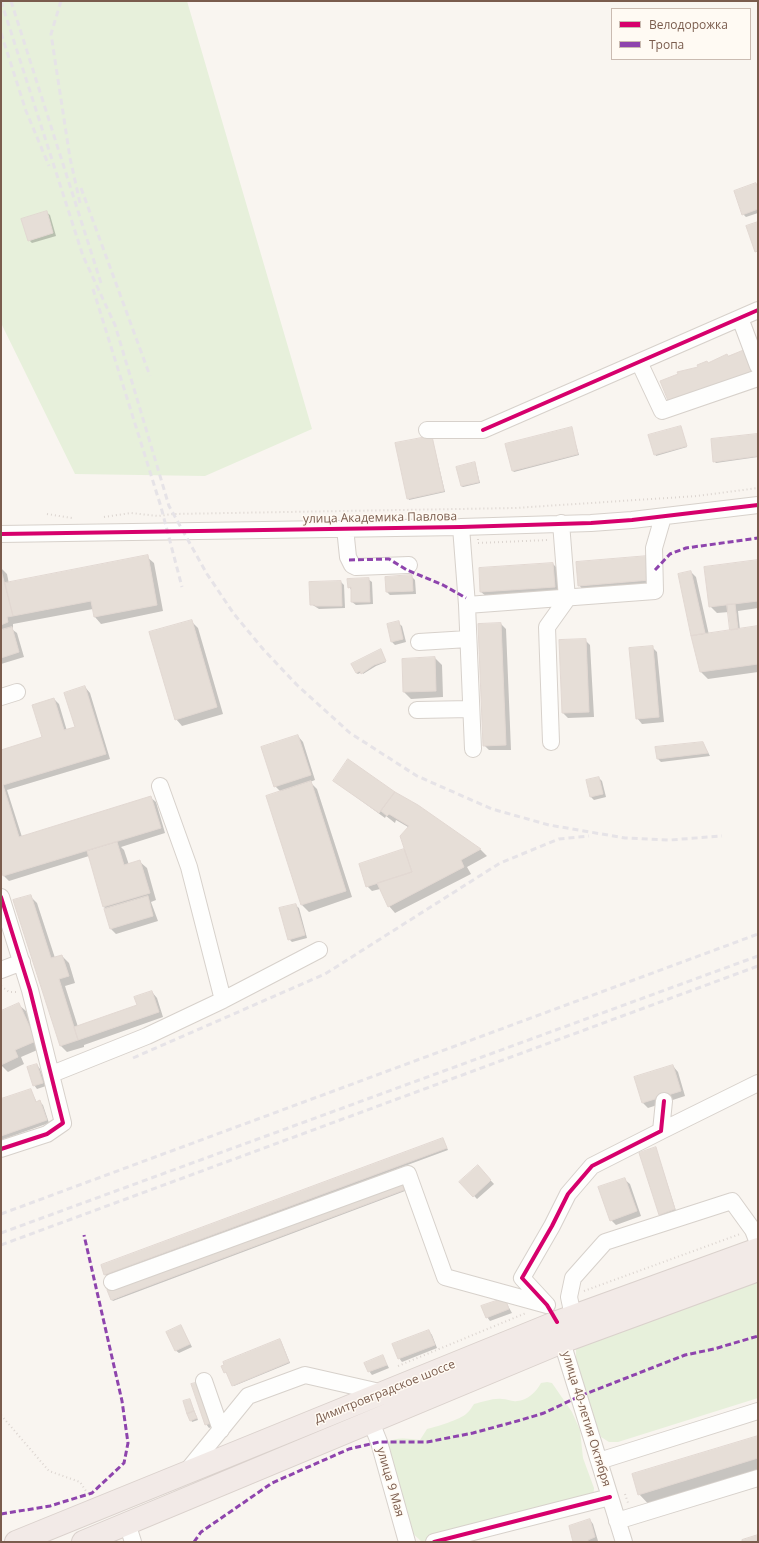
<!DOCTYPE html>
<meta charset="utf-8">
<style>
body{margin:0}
#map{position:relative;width:759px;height:1543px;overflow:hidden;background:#f9f5f0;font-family:"Open Sans",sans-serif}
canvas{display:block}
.frame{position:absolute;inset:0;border:2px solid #7a5c4d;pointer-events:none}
.legend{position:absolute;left:611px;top:8px;width:140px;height:52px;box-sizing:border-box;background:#fffaf3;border:1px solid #cabbb1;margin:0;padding:5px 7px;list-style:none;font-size:12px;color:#7a5c4d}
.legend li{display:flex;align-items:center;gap:8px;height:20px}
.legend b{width:20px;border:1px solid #cabbb1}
</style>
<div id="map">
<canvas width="759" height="1543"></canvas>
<div class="frame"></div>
<ul class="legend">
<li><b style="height:5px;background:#d6006c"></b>Велодорожка</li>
<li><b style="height:5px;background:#8e44ad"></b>Тропа</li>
</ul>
</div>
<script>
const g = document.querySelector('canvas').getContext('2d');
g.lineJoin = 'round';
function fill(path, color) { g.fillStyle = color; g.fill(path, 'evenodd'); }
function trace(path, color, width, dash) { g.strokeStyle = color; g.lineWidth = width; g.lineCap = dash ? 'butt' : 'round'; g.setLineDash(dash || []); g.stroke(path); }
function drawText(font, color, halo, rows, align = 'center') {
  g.font = font + ' "Open Sans",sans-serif'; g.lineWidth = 3; g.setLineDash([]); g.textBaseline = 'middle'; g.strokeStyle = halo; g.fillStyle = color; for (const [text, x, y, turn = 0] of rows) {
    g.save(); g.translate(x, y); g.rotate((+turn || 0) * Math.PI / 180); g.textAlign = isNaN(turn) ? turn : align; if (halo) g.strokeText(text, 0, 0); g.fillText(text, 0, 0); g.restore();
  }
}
fill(new Path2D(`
 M1,1H187L312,429L205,476L75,474L1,323Z
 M758,1281V1398L618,1442H609L601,1437L576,1366V1348Z
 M547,1382L552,1383L572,1412L580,1430L583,1458L594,1488L593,1501L449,1542H422L408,1529L387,1443C396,1436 409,1439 420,1440L427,1429C436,1427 461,1419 466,1414C469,1412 472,1407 474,1404C483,1402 493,1398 502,1399C507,1399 512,1402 517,1401C527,1401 537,1391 541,1383Z`), '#e7f0db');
fill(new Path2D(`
 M756,184L758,186V213L746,217L743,214Z
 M46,212L50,215L56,236L32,243L29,240Z
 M681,427L687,447L656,456L655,454Z
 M571,428L579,455L514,472L512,470Z
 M756,435L758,457L716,463L714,461Z
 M432,437L445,492L409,500L408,498Z
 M475,463L480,483L463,487L461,486Z
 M147,557L154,563L163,611L101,624L95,617L93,609L13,624V630L17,633L24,657L1,664V631L3,630L1,628V568L7,574L9,584Z
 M758,561V608L738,611L740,630L758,627V672L708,679L701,672L679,575L691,572L696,577L709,635L733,631L729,612L717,613L710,606Z
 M653,562L655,585L584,591L579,585Z
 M553,564L558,569L560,591L487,597L481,592Z
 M411,576L415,580L416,594L390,595L387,592L386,578Z
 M368,579L372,582L373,604L356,605L352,602V591L349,587Z
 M341,582L344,585L345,608L319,609L311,604Z
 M191,621L198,628L223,714L182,726L176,719Z
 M398,623L402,626L406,642L395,645L392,642Z
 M501,624L506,629L511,750H489L484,745Z
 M585,640L590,645L594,717L568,718L563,713Z
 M652,647L657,652L664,722L642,724L637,718Z
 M382,652L386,662L376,666L363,674L362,672L358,674L356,673Z
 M435,658L442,665L443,697L411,699L404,692Z
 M85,687L90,693L110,759L7,790L22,837L150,797L156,802L165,833L121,847L124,850L129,865L140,862L147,868L156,900L151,902L158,921L116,934L111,929L106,910H107L104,907L89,856L9,881L4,876L1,865V751L43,738L54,699L59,704L67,731L76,728Z
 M298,736L303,742L315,780L310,782L317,789L352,897L309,912L302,905L281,792L275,786Z
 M703,743L710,756L661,762L658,759L657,748Z
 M599,778L602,781L606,797L594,800L591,797L587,781Z
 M334,781L394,792L417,805L481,850L487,856L467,867L471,874L395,913L389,906L380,889L372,891L367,886L360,865L405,850L408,827L396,820L395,823L386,816L385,818Z
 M30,896L37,903L55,958L62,956L69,963L75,983L65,986L78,1027L138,1006L152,992L157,998L163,1017L84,1045V1047L67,1052L60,1045Z
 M295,905L299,908L307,938L292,942L289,939Z
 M19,1005L26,1011L42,1048L21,1057L24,1064L8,1072L1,1065V1012Z
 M37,1065L40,1069L46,1086L37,1089L34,1085Z
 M673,1066L678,1072L685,1096L648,1108L643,1103Z
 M31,1090L37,1103L40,1102L43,1105L49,1123L1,1140V1100Z
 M443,1139L448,1150L107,1276L105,1275L102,1266Z
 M656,1148L676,1211L661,1216L659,1214Z
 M478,1167L494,1184L477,1199L461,1182Z
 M624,1179L630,1184L641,1216L616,1225L611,1220Z
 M402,1183L405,1191L113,1301L112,1300Z
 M504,1299L512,1313L490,1321L487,1317Z
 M181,1326L192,1347L179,1353L175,1350Z
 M429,1331L432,1335L437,1348L402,1362L399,1358Z
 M281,1341L290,1363L234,1386L233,1385L228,1373H225Z
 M383,1357L389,1368L372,1375L369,1371Z
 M193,1385L216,1425L209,1428L206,1424Z
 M190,1400L198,1420L192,1422L191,1420Z
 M758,1437V1477L653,1509L639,1494Z
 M590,1520L593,1524L598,1541L574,1542Z`), '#0003');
const building = new Path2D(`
 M756,183L758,188V209L742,215L734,191Z
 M47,211L53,233L28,241L21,219Z
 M758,222V251L755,252L746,226Z
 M747,349L755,371L669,403L660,381L678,374L677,372L698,367L697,365L707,361L708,363L727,354L728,356Z
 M681,426L687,446L654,455L648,435Z
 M572,427L578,454L512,471L505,444Z
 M757,434L758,456L713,462L711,439Z
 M432,436L444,491L407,499L395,443Z
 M475,462L479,482L461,486L456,467Z
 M148,555L157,605L94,617L91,601L13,616L5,583Z
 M648,556L650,580L578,586L576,562Z
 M758,560V601L709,607L704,567Z
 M553,563L555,587L480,592L479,568Z
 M1,570L13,616L7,617L8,622L1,625Z
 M691,571L705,633L691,636L678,574Z
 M412,575L413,591L386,592L385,577Z
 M369,578L370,602H351V587L348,588L347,579Z
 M341,581L342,606H315V605H310L309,582Z
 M727,604H735L738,629L730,630Z
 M192,620L217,707L175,720L149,632Z
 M399,621L403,639L391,642L387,624Z
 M501,623L506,745L483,746L478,624Z
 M758,626V664L700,672L691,636Z
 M12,627L19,652L1,658V630Z
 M586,639L589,712L562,713L559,640Z
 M653,646L659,717L636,719L629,648Z
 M381,649L386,661L374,665L361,674L360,671L356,673L351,664Z
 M435,657L436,691L403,692L402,659Z
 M85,686L106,754L3,785L19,837L151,796L161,828L3,876L1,868V750L42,737L32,705L54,698L64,730L75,727L64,693Z
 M298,735L311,775L274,787L261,747Z
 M703,742L708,753L657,759L655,747Z
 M348,759L395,792L379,813L333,781Z
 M599,777L603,794L590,797L586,780Z
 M311,781L346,891L301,905L266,796Z
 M395,792L418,805L481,849L461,860L464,867L388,907L377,883L412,872L400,836L409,826L389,814L387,816L381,811Z
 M117,842L124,865L140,860L150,893L103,907L87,851Z
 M404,849L412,872L366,887L359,864Z
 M31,895L51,958L62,955L69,976L59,979L78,1040L60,1046L13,900Z
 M148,896L153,916L110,929L104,909Z
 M296,904L305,935L288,940L279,908Z
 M152,991L159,1012L78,1040L74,1027L137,1005L134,997Z
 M19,1003L36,1041L15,1050L18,1057L1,1065V1011Z
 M37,1064L43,1083L33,1086L27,1067Z
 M673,1065L681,1091L642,1103L634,1077Z
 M31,1089L36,1102L40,1100L47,1120L1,1136V1099Z
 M443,1138L447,1148L104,1275L101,1265Z
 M656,1147L675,1209L659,1215L639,1153Z
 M478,1165L491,1180L473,1197L459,1182Z
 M625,1178L637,1211L610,1221L598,1187Z
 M401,1180L404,1190L111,1300L107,1290Z
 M505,1298L509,1309L486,1318L481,1306Z
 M181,1325L190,1344L175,1351L166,1332Z
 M429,1330L435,1345L398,1359L392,1344Z
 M280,1339L289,1362L232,1386L226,1372L224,1373L221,1366L224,1365L223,1362Z
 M383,1355L387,1365L368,1372L364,1363Z
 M200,1382L214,1422L205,1425L191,1384Z
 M190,1399L194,1411L187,1414L183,1401Z
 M194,1411L197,1418L190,1421L187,1414Z
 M758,1436V1458L638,1495L632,1474Z
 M590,1519L595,1537L588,1540V1542H573L569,1526Z
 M758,1535V1542H742V1540Z`);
fill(building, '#e6ded7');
trace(building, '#e2d8d2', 1);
const minor = new Path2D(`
 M740,318L758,366
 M639,362L662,411L758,378
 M427,430H483L758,310
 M461,527L467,605L473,749
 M345,528L348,557L352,565L356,567L409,565
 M1,534L461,527L591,523L632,520L758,505
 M467,605L655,591L654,548L663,517
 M419,642L468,639
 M1,697L17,692
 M417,710L471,709
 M551,742L547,627L567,599L561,523
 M160,786L189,867L223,1000
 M1,897L30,990L63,1123L47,1134L1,1149
 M1,970L22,962
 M52,1074L147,1036L223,1000L319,950
 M661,1131L758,1083
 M112,1282L408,1174L445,1277L547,1305
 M547,1305L522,1278L552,1226L568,1194L592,1166L661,1131L664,1101
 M573,1316L569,1297L573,1278L605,1242L732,1201L753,1230L758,1243
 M562,1342L624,1542
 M204,1381L221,1430
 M371,1422L379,1442L407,1542
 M599,1461L758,1411
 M187,1471L248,1396L305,1375L384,1393
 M617,1521L758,1478
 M127,1523L133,1542
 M434,1542L610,1497`);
const highway = new Path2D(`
 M16,1542L557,1322L758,1249
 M83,1542L562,1342L758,1270`);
trace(minor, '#d7d1cb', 18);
trace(highway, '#dad1cc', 24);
trace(new Path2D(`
 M47,514L72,518
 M104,517L131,513L158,516L173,514L515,508L697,496L758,488
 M478,539V543L548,540
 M1,986L9,992H16
 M584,1291L740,1234
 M398,1366L526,1313
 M1,1415L49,1471L80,1482L88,1494
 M625,1494L628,1503`), '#dcd5d0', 2, [1, 3]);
trace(minor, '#fefefd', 16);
trace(highway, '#f2eae7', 22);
trace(new Path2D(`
 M1,1L83,256L115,325L169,506L207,574L234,614L263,649L297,685L350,733L417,776L492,809L549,825L625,838L670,840L722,836
 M11,1L101,283
 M61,1L51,34L70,158L80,203
 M1,33L26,111L49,166
 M81,188L150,376
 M93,289L161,507L182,587
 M133,1058L325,974L500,863L559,839L589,836
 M1,1214L758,934
 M1,1233L758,956
 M1,1245L758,966`), '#e6e3e7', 3, [6, 4]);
trace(new Path2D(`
 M349,560L389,559L407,570L443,585L466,598
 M655,570L670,554L686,548L758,538
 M1,1514L50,1506L92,1493L124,1463L128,1443L122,1401L84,1235
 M194,1542L201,1532L272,1483L349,1449L379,1442H427L473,1433L521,1420L544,1413L580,1396L685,1355L714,1349L758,1336`), '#8e44ad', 3, [6, 3]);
trace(new Path2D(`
 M483,430L758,310
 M1,534L461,527L591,523L632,520L758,505
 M1,897L30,990L63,1123L47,1134L1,1149
 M557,1322L547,1305L522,1278L552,1226L568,1194L592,1166L661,1131L664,1101
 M434,1542L610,1497`), '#d6006c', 4);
drawText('12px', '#7a5c4d', '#fffaf3', [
 ["улица Академика Павлова",380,518,-1],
 ["Димитровградское шоссе",385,1392,-22],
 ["улица 40-летия Октября",586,1419,73],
 ["улица 9 Мая",390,1482,74]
]);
</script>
